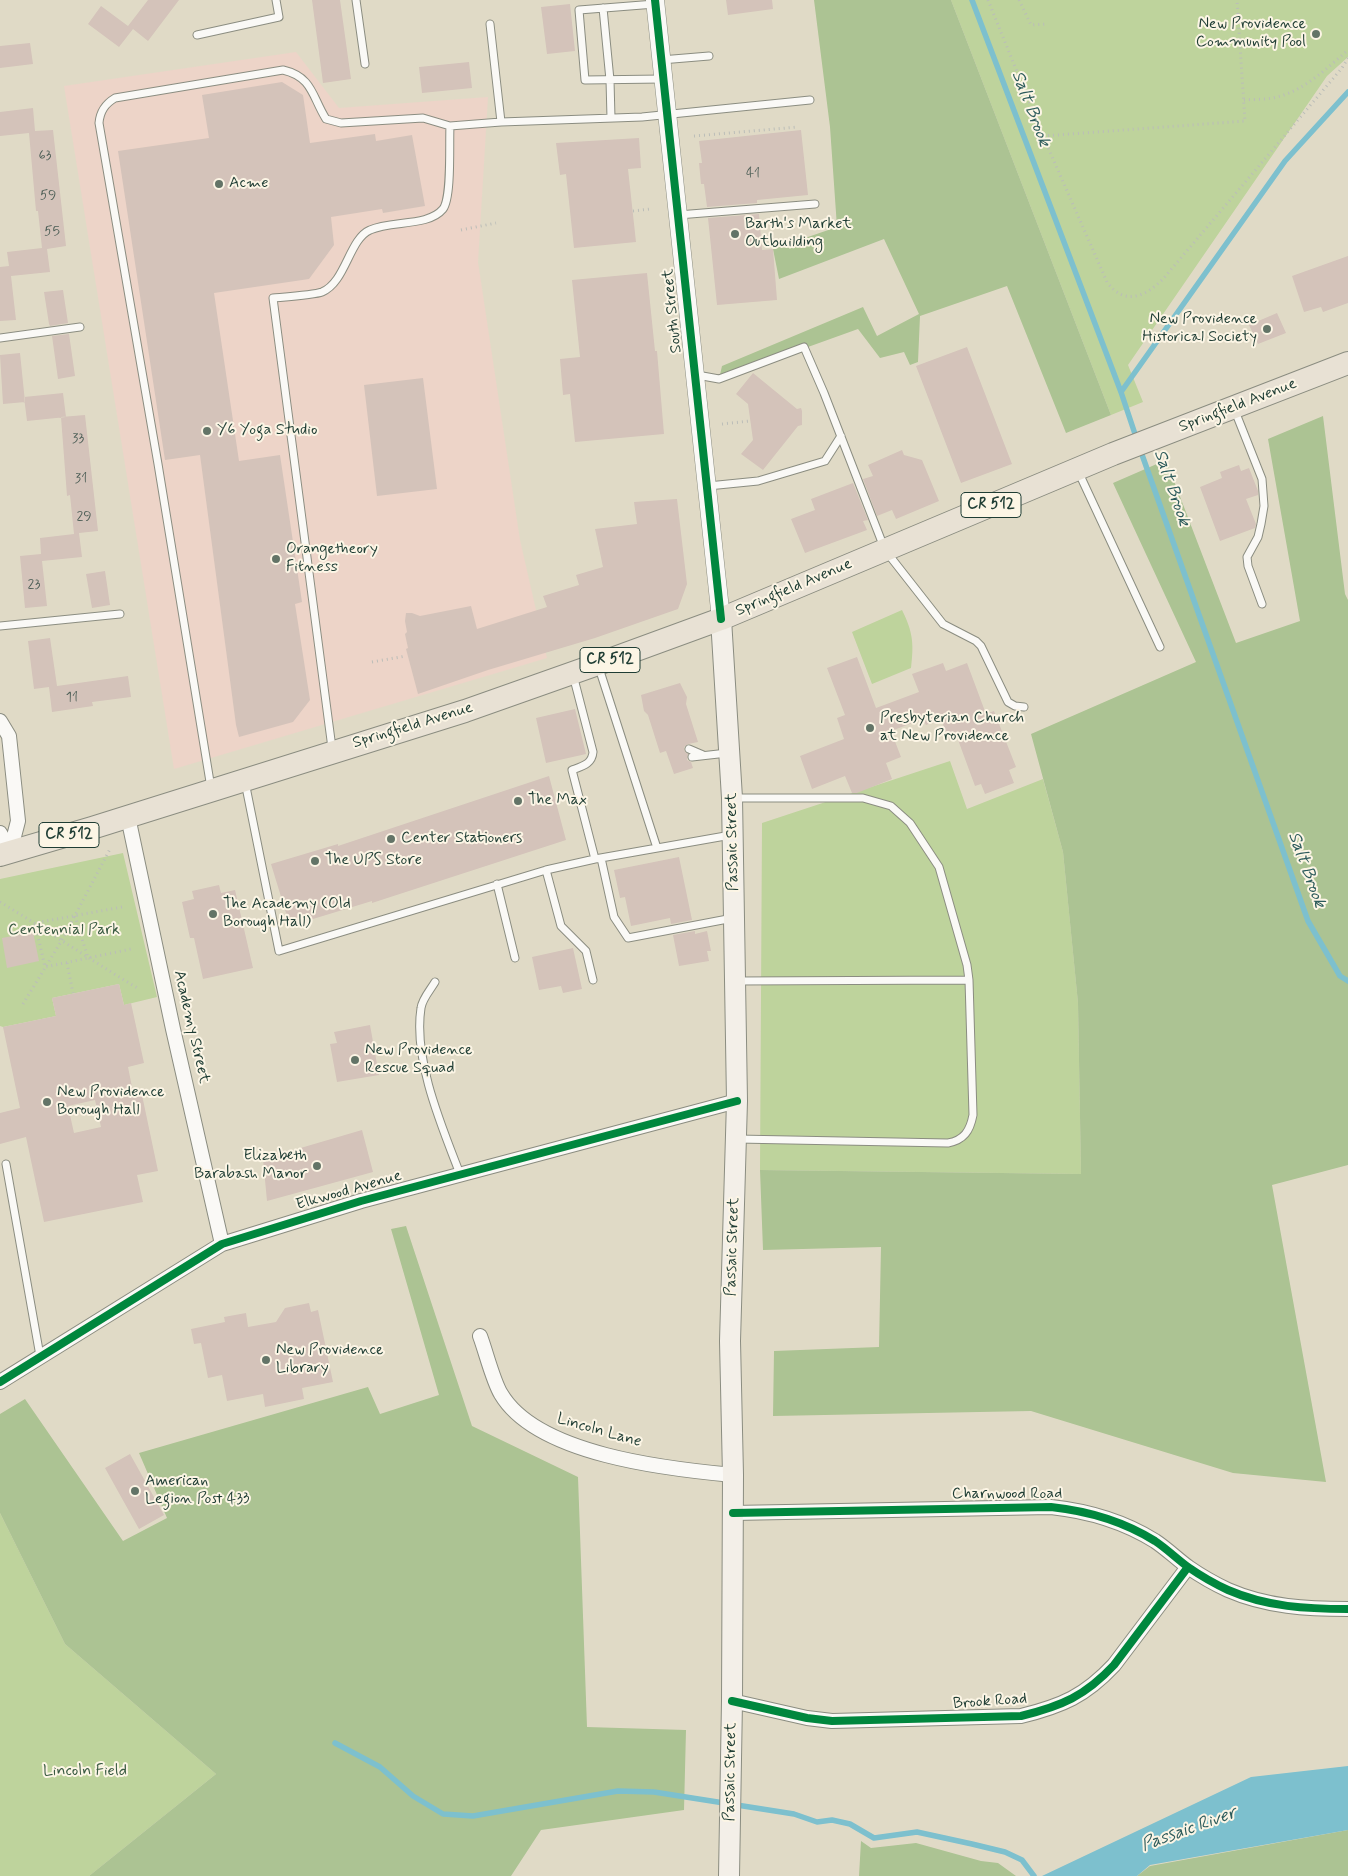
<!DOCTYPE html>
<style>
body{margin:0}
canvas{display:block;background:#e0dac6}
</style>
<canvas width="1348" height="1876"></canvas>
<script>
const g = document.querySelector('canvas').getContext('2d');
g.lineJoin = 'round';
function fill(path, color) { g.fillStyle = color; g.fill(path, 'evenodd'); }
function trace(path, color, width, dash) { g.strokeStyle = color; g.lineWidth = width; g.lineCap = dash ? 'butt' : 'round'; g.setLineDash(dash || []); g.stroke(path); }
function drawText(font, color, halo, rows, align = 'center') {
  g.font = font + ' Mynerve,sans-serif'; g.lineWidth = 4; g.setLineDash([]); g.textBaseline = 'middle'; g.strokeStyle = halo; g.fillStyle = color; for (const [text, x, y, turn = 0] of rows) {
    g.save(); g.translate(x, y); g.rotate((+turn || 0) * Math.PI / 180); g.textAlign = isNaN(turn) ? turn : align; if (halo) g.strokeText(text, 0, 0); g.fillText(text, 0, 0); g.restore();
  }
}
fill(new Path2D(`
 M296,52L339,108L488,97L478,262L520,540L547,658L174,769L64,86Z`), '#edd4c8');
fill(new Path2D(`
 M951,0H1348V57L1327,76L1128,365L1143,402L1111,415Z
 M902,610C913,632 914,644 911,668L872,684L852,632Z
 M950,761L967,809L1043,779L1063,852L1078,1003L1081,1174L760,1170L762,823Z
 M123,853L157,997L124,1005L119,984L52,998L56,1016L3,1027L0,1026V879Z
 M0,1513L65,1644L216,1774L89,1876H0Z`), '#bed39c');
fill(new Path2D(`
 M814,0H951L1111,415L1066,433L1007,286L920,316L918,362L910,365L904,352L880,358L858,329L719,379L722,366L863,307L877,336L919,314L884,239L779,279L773,249L837,227L830,127Z
 M1323,416L1345,594L1348,600V1165L1272,1185L1326,1482L1233,1473L1031,1411L773,1416L774,1351L879,1347L881,1247L763,1250L760,1170L1081,1174L1078,1003L1063,852L1031,734L1196,662L1113,483L1166,460L1236,643L1300,621L1268,439Z
 M406,1226L472,1426L578,1477L587,1727L686,1730L684,1810L541,1830L511,1876H89L216,1774L65,1644L0,1513V1414L25,1399L123,1541L167,1518L139,1453L368,1387L380,1414L439,1395L391,1229Z
 M1348,1830V1876H1137L1150,1866Z
 M861,1841L871,1848L916,1843L981,1861L998,1863L1016,1876H859Z`), '#acc393');
fill(new Path2D(`
 M1348,1766V1830L1150,1865L1137,1876H1042L1251,1777Z`), '#7dc0ce');
trace(new Path2D(`
 M972,0L1121,392L1137,440
 M1121,392L1285,161L1348,92
 M1140,449L1308,921L1340,976L1348,981
 M335,1743L380,1767L413,1796L443,1814L473,1816L618,1791L654,1792L794,1814L817,1822L832,1820L850,1824L874,1838L917,1832L972,1844L1005,1852L1022,1860L1034,1876`), '#7dc0ce', 5.5);
fill(new Path2D(`
 M148,0H179L148,41L133,29L119,47L88,24L101,6L128,26Z
 M312,0H340L351,79L323,83Z
 M726,0H772L773,9L728,15Z
 M570,4L575,51L547,54L541,7Z
 M30,43L33,64L0,68V46Z
 M469,62L472,88L422,93L419,67Z
 M282,82L303,95L310,143L375,134L376,141L412,135L425,206L383,213L382,209L331,217L334,245L309,279L214,293L239,461L280,455L302,602L295,604L310,700L293,722L239,737L236,725L200,455L165,460L118,151L209,138L202,95Z
 M33,108L35,131L53,130L66,246L47,249L50,272L11,276L16,320L0,321V267L9,266L7,252L42,248L38,211H36L29,133L0,136V112Z
 M801,130L808,195L757,200V203L707,207L704,184H701L699,163H702L699,141Z
 M639,138L641,168L628,169L636,242L574,248L566,174L560,175L556,143Z
 M759,214L762,250L773,249L777,300L717,305L708,218Z
 M1348,256V303L1323,312L1321,307L1304,312L1292,276Z
 M647,273L655,351H657L664,434L575,442L570,394L563,395L560,359L580,357L572,280Z
 M63,290L68,323L50,326L49,324L44,292Z
 M1277,313L1286,333L1258,344L1249,325Z
 M69,334L75,376L58,379L52,336Z
 M967,347L1012,464L961,483L916,366Z
 M20,353L25,402L3,404L0,355Z
 M753,373L797,409L801,408L802,411V425L798,426L763,470L741,454L753,440L748,404L736,394Z
 M423,378L437,489L377,496L364,385Z
 M63,393L66,417L27,421L24,397Z
 M85,415L98,531L79,533L82,557L42,561L47,606L25,608L20,556L41,554L40,538L74,534L70,495L67,496L61,417Z
 M902,450L904,455L922,460L939,501L896,519L892,510L877,516L863,479L873,476L868,465Z
 M1239,465L1241,471L1249,468L1258,491V495L1246,499L1256,524L1255,528L1220,541L1200,487L1222,478L1220,472Z
 M853,483L868,520L863,521L867,530L805,553L791,519L815,510L811,499Z
 M677,499L687,584L678,609L595,638L488,670L418,694L406,649L408,648L405,634L407,632L405,621L406,613H412L420,616L471,606L477,629L547,607L543,596L579,585L576,575L603,567L595,529L637,524L634,502Z
 M105,571L110,605L92,608L86,574Z
 M50,638L57,686L128,676L131,697L92,702L93,706L52,712L49,687L34,689L28,641Z
 M857,657L876,708L919,692L912,674L943,663L946,671L967,663L986,714L994,711L1016,767L1009,770L1014,783L985,794L981,784L975,786L957,737L949,740L941,719L926,725L923,719L891,731L901,757L886,763L892,779L857,793H852L845,776L812,789L800,756L844,739L837,718L845,715L827,668Z
 M680,683L687,697L686,704L698,742L688,744L684,747L685,752L688,754L687,760L691,762L693,768L674,774L666,751L660,753L648,715L644,711L641,695Z
 M575,709L586,754L546,763L536,718Z
 M549,776L566,840L372,903V901L290,926L271,864L338,844V846Z
 M679,857L692,920L671,924L670,918L631,926L625,897L620,898L614,870Z
 M219,885L221,893L235,890L253,968L203,979L194,938H190L182,902L194,899L192,891Z
 M695,931V934L707,931L711,951H707L709,961L679,966L673,935Z
 M33,932L39,961L7,968L2,938Z
 M573,948L582,989L563,993L561,986L539,990L532,957Z
 M119,984L124,1005L131,1003L144,1063L128,1067L134,1097L142,1095L158,1171L137,1175L143,1202L44,1222L26,1137L0,1144V1113L20,1108L3,1027L56,1016L52,998ZM95,1100L101,1127L74,1133L68,1106Z
 M370,1025L379,1075L337,1082L330,1044L337,1043L334,1032Z
 M362,1130L373,1172L267,1201L263,1159Z
 M309,1303L311,1312L318,1310L333,1382L302,1388L304,1399L265,1407L263,1394L227,1401L222,1375L208,1378L201,1343L194,1344L191,1329L225,1322L224,1317L246,1313L248,1327L276,1322L285,1308Z
 M130,1454L164,1515L139,1529L105,1468Z`), '#d4c3ba');
const service = new Path2D(`
 M356,0L365,64
 M655,4L579,10L585,80L662,79
 M603,8L610,80L611,118
 M490,24L501,122
 M197,35L279,17L276,0
 M661,60L709,56
 M678,215L815,204
 M0,338L80,327
 M697,375L719,379L804,347L824,393L885,550L943,624L976,641L981,646L1008,702L1015,706L1024,707
 M1235,411L1262,479L1264,506L1261,524L1258,537L1247,557L1248,566L1262,604
 M1078,471L1160,647
 M708,486L758,481L825,461L841,436
 M0,626L120,614
 M599,668L657,848
 M573,675L593,752C592,764 583,766 572,770L595,859
 M332,748L273,298C284,297 314,295 322,292C346,282 349,239 370,230C391,220 428,227 443,209C452,197 449,143 450,126L501,122L642,117L810,100
 M689,749L703,755
 M692,757L727,753
 M245,782L279,951L546,870L595,859L731,835
 M211,788L158,464L99,123C100,111 105,104 115,98L283,70C313,77 312,97 326,119L341,123L423,118L450,126
 M733,798H863L891,806L910,823L939,867L967,965L969,980L973,1115C970,1131 964,1140 948,1143L737,1139
 M601,858L614,917L628,938L733,918
 M546,870L561,926L586,951L593,980
 M497,884L515,958
 M737,981L969,980
 M435,982C431,989 422,999 421,1008C413,1060 442,1127 460,1174
 M6,1164L40,1356`);
const minor = new Path2D(`
 M0,721L9,736L18,821L10,852
 M128,817L173,1029L222,1244
 M0,833L10,852
 M480,1336C486,1352 493,1381 501,1394C537,1455 668,1469 733,1475
 M0,1382L222,1244L361,1201L737,1101
 M733,1513L1051,1507C1088,1511 1123,1521 1155,1541C1167,1549 1177,1559 1188,1567C1201,1576 1215,1584 1228,1590C1267,1607 1307,1609 1348,1609
 M732,1701L807,1718L832,1721L1021,1716C1062,1706 1085,1696 1114,1665L1188,1567`);
const tertiary = new Path2D(`
 M655,0L721,619`);
const secondary = new Path2D(`
 M721,619L732,798L737,1101L730,1341L733,1475L732,1701L729,1876`);
const primary = new Path2D(`
 M0,855L92,828L465,711L598,664L721,619L1113,454L1348,363`);
trace(service, '#8b8d81', 9);
trace(minor, '#8b8d81', 16);
trace(tertiary, '#8b8d81', 19);
trace(secondary, '#8b8d81', 22);
trace(primary, '#8b8d81', 24);
trace(new Path2D(`
 M988,0L1043,136L1107,282C1124,306 1145,297 1163,279L1342,68L1348,58
 M1019,0L1031,25L1047,24
 M1244,100C1253,99 1263,100 1272,98C1302,93 1326,69 1348,50
 M694,136L798,127
 M1043,136L1245,121L1237,0
 M633,211L650,209
 M461,230L496,223
 M722,424L750,421
 M372,662L406,656
 M0,902C47,930 92,961 139,989
 M122,907L35,923L45,967L131,949
 M75,916L88,958
 M67,963L73,993
 M23,1004L62,940L110,849`), '#bbbdb8', 3, [1, 4]);
trace(service, '#faf9f6', 7);
trace(minor, '#faf9f6', 14);
trace(tertiary, '#faf9f6', 18);
trace(secondary, '#f3efe8', 20);
trace(primary, '#e8e1d4', 22);
trace(new Path2D(`
 M655,0L721,619
 M0,1382L222,1244L361,1201L737,1101
 M733,1513L1051,1507C1088,1511 1123,1521 1155,1541C1167,1549 1177,1559 1188,1567C1201,1576 1215,1584 1228,1590C1267,1607 1307,1609 1348,1609
 M732,1701L807,1718L832,1721L1021,1716C1062,1706 1085,1696 1114,1665L1188,1567`), '#00873e', 8);
for (const [x, y, r, color] of [
 [1316,34,5,"#637467"],
 [219,184,5,"#637467"],
 [735,234,5,"#637467"],
 [1267,329,5,"#637467"],
 [207,431,5,"#637467"],
 [276,559,5,"#637467"],
 [870,728,5,"#637467"],
 [518,801,5,"#637467"],
 [391,839,5,"#637467"],
 [315,861,5,"#637467"],
 [213,914,5,"#637467"],
 [355,1060,5,"#637467"],
 [47,1102,5,"#637467"],
 [317,1166,5,"#637467"],
 [266,1360,5,"#637467"],
 [135,1491,5,"#637467"]
]) { const dot = new Path2D(); dot.arc(x, y, r, 0, 2 * Math.PI); g.fillStyle = color; g.fill(dot); trace(dot, '#fcf5e5', 2); }
drawText('14px', '#4c5e56', null, [
 ["63",45,156],
 ["41",753,174],
 ["59",48,196],
 ["55",52,232],
 ["33",78,439],
 ["31",81,479],
 ["29",84,517],
 ["23",34,585],
 ["11",72,698]
]);
for (const [x, y, w] of [
 [991,505,60],
 [610,660,60],
 [69,835,60]
]) { const box = new Path2D(); box.roundRect(x - w / 2, y - 12.5, w, 25, 4); g.fillStyle = '#fcf5e5'; g.fill(box); trace(box, '#1f3d34', 1); }
drawText('bold 15px', '#1f3d34', null, [
 ["CR 512",991,505],
 ["CR 512",610,660],
 ["CR 512",69,835]
]);
drawText('16px', '#1f3d34', '#fcf5e5', [
 ["New Providence",1306,25,"right"],
 ["Community Pool",1306,43,"right"],
 ["Acme",229,184],
 ["Barth's Market",745,225],
 ["Outbuilding",745,243],
 ["New Providence",1257,320,"right"],
 ["Historical Society",1257,338,"right"],
 ["Y6 Yoga Studio",217,431],
 ["Orangetheory",286,550],
 ["Fitness",286,568],
 ["Presbyterian Church",880,719],
 ["at New Providence",880,737],
 ["The Max",528,801],
 ["Center Stationers",401,839],
 ["The UPS Store",325,861],
 ["The Academy (Old",223,905],
 ["Borough Hall)",223,923],
 ["New Providence",365,1051],
 ["Rescue Squad",365,1069],
 ["New Providence",57,1093],
 ["Borough Hall",57,1111],
 ["Elizabeth",307,1157,"right"],
 ["Barabash Manor",307,1175,"right"],
 ["New Providence",276,1351],
 ["Library",276,1369],
 ["American",145,1482],
 ["Legion Post 433",145,1500]
], 'left');
drawText('16px', '#1f3d34', '#fcf5e5', [
 ["South Street",673,311,-96],
 ["Springfield Avenue",1238,406,-21],
 ["Springfield Avenue",794,588,-23],
 ["Springfield Avenue",413,726,-17],
 ["Passaic Street",733,842,-91],
 ["Academy Street",191,1027,77],
 ["Elkwood Avenue",349,1191,-16],
 ["Passaic Street",733,1247,-88],
 ["Lincoln Lane",599,1431,16],
 ["Charnwood Road",1007,1495],
 ["Brook Road",990,1702,-4],
 ["Passaic Street",731,1772,-89]
]);
drawText('16px', '#395a42', '#fcf5e5', [
 ["Centennial Park",64,931],
 ["Lincoln Field",85,1772]
]);
drawText('italic 18px', '#2c5b5b', '#fcf5e5', [
 ["Salt Brook",1030,109,69],
 ["Salt Brook",1171,488,71],
 ["Salt Brook",1306,870,70],
 ["Passaic River",1189,1830,-20]
]);
</script>
